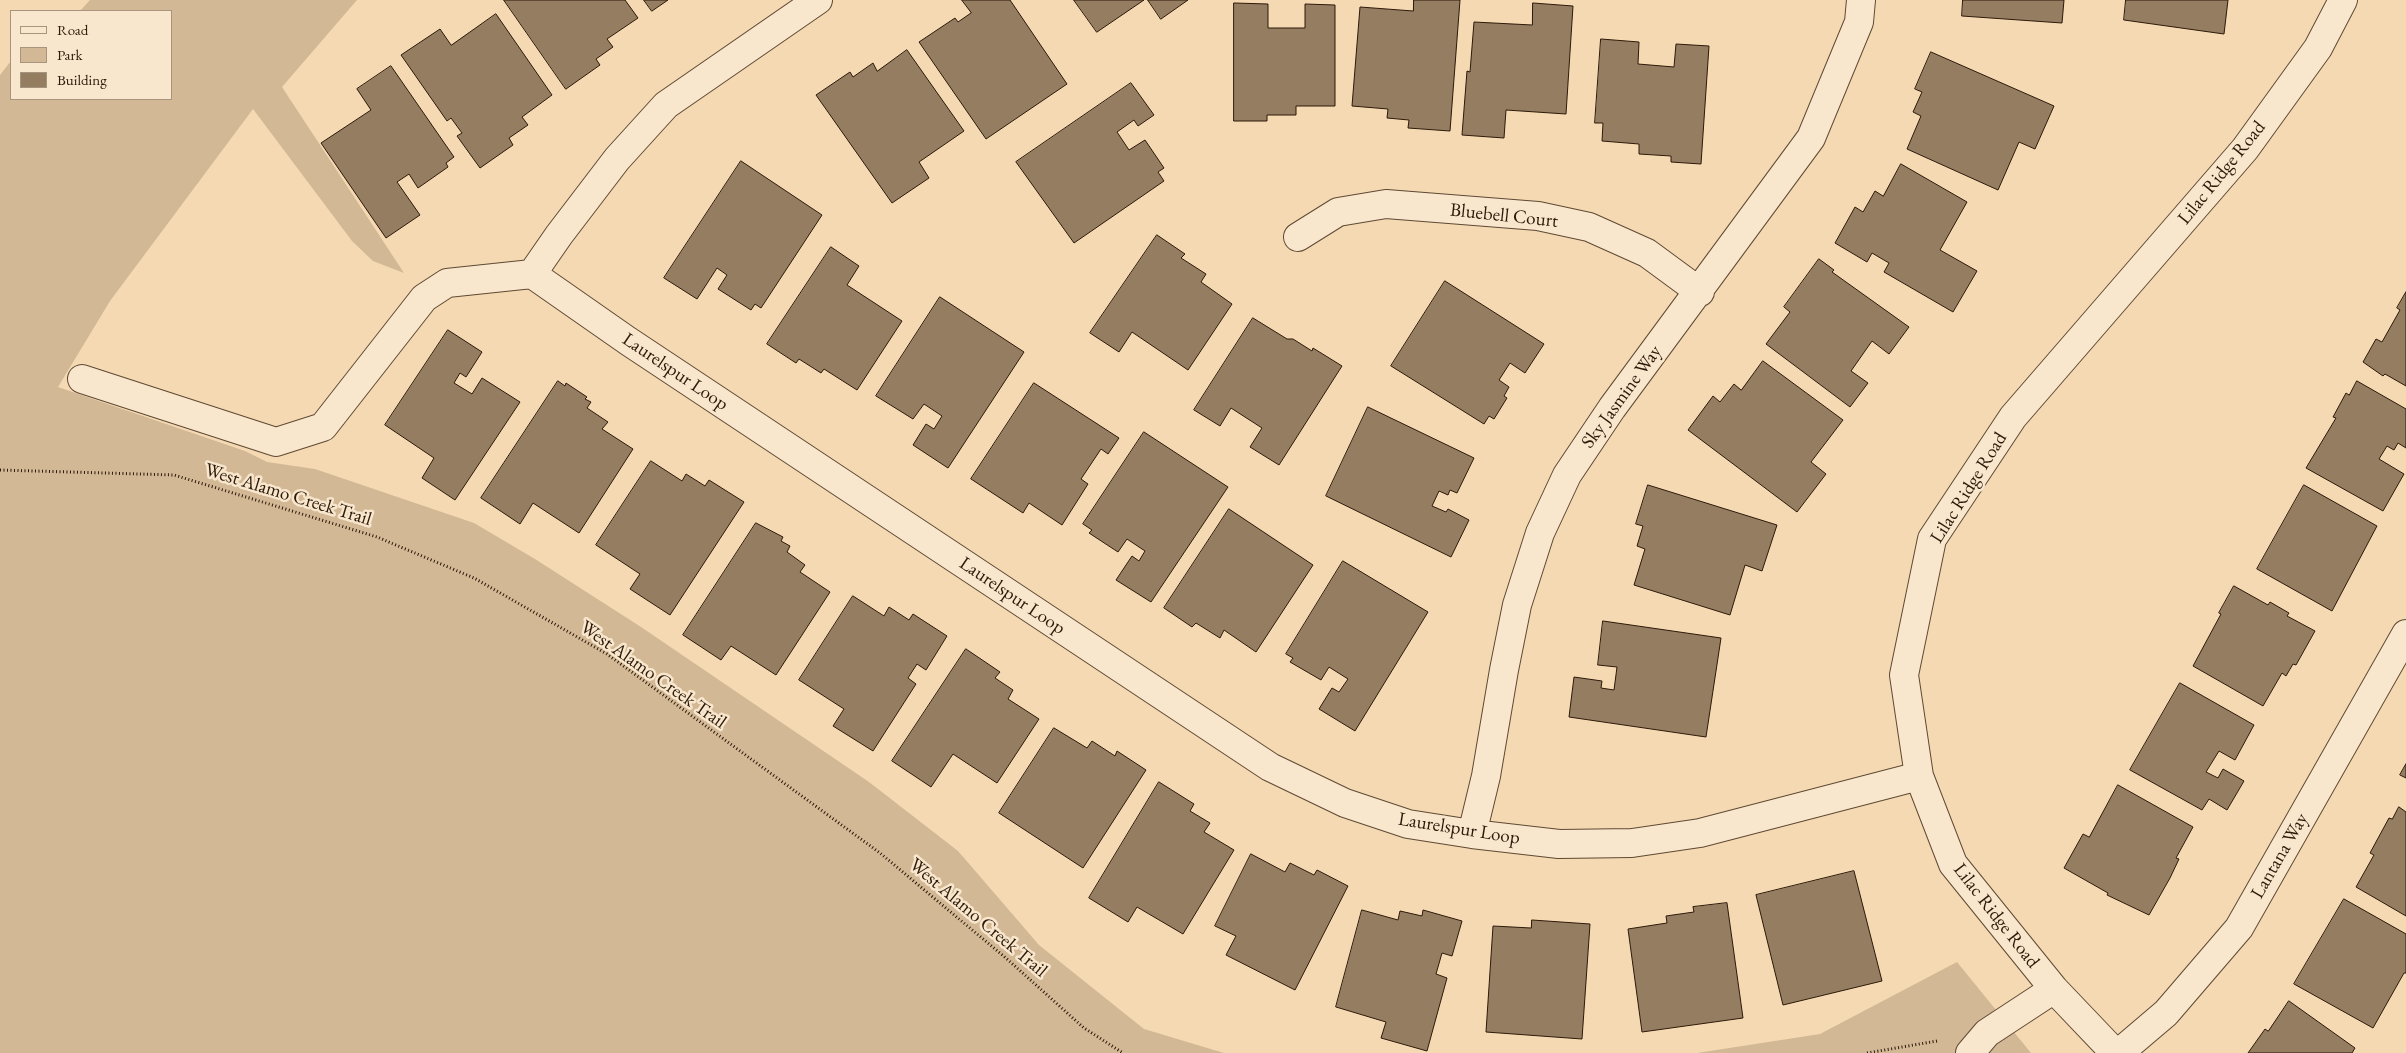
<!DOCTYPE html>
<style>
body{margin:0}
#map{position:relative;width:2406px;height:1053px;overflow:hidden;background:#f4d9b2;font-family:"EB Garamond",serif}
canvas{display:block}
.legend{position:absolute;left:10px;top:10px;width:162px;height:90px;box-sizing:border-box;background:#f8e6cd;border:1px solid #a7947f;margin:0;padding:6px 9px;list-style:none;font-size:15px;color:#2d1909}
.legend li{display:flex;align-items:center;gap:10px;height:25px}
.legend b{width:25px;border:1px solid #a7947f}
</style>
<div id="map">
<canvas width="2406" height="1053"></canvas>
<ul class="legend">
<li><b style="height:6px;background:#f8e6cd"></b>Road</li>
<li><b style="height:14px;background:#d2b895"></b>Park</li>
<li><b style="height:14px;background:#947d61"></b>Building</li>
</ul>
</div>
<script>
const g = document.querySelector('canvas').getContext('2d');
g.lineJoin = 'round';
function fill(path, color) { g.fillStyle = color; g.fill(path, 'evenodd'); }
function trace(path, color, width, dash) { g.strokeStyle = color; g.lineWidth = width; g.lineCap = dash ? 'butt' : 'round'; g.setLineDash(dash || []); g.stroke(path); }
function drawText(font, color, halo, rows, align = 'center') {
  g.font = font + ' "EB Garamond",serif'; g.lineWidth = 5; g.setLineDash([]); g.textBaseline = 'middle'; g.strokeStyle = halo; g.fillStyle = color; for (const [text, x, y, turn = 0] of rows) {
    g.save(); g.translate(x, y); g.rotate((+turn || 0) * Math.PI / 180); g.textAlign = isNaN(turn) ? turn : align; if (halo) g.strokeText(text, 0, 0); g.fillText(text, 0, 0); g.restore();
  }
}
fill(new Path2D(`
 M90,0H357L282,87L404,273L373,261L352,241L253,109L110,301L58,387L245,451L267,462L315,469L474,523L535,559L641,627L869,782L958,851L1039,945L1144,1029L1224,1053H0V75L11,61V99H171V11H80Z
 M1957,962L2031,1053H1697L1820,1034Z`), '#d2b895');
const building = new Path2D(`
 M504,0H625L638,18L607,39L613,47L596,59L600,65L566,89Z
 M644,0H668L652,11Z
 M962,0H1010L1067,84L986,139L919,42L955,18L958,22L971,13Z
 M1074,0H1144L1097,32Z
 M1148,0H1188L1161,19Z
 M1414,0H1460L1450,131L1408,128L1409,120L1387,118L1388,109L1352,106L1360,7L1413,11Z
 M1963,0H2064L2062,23L1962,16Z
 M2126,0H2228L2224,34L2124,20Z
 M1234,3L1268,4V28H1305V4L1335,5V106H1296V115H1267V121H1234Z
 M1533,3L1573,6L1566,114L1506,110L1504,138L1462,135L1467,71L1470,72L1474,22L1532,25Z
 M496,14L552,95L522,117L528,125L509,138L513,145L480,168L457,136L462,133L451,118L447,121L401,55L440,29L451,45Z
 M1601,39L1639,42L1638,64L1674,67L1676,44L1709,46L1701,164L1671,162V156L1639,154V144L1602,141L1603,123H1595Z
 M907,50L964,131L919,162L929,178L892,203L816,95L850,72L853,77L873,63L877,71Z
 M1931,52L2054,106L2035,149L2019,142L1998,190L1907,149L1921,116L1913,112L1922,92L1915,89Z
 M391,66L454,157L446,163L448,167L418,188L409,174L397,182L420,215L386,238L321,143L371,110L357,89Z
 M1131,83L1154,115L1138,126L1134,120L1117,132L1129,150L1145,140L1164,168L1158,172L1164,181L1074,243L1016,162Z
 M741,161L822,215L761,308L755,304L751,310L718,289L727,275L717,268L697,299L664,278Z
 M1901,164L1967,202L1940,250L1977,271L1953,312L1884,272L1889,263L1872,253L1867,262L1835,243L1855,207L1863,212L1875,191L1883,196Z
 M1157,235L1185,254L1181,258L1206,274L1201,282L1232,304L1188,370L1132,332L1119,352L1090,333Z
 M831,247L859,266L847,285L902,321L857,390L824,369L821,373L799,359L796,363L767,344Z
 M1819,259L1834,270L1832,272L1909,327L1889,354L1872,341L1851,371L1868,383L1850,407L1766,344L1790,312L1784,307Z
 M1445,281L1544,344L1525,373L1510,363L1499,380L1509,387L1504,396L1507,398L1494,419L1489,416L1484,424L1391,366Z
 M2406,292V386L2385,374L2383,376L2363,362L2376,339L2382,342L2400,310L2397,308Z
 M940,297L1024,352L948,468L913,445L926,424L934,429L942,416L924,404L913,419L876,396Z
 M1253,318L1287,339H1293L1312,351L1313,348L1342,366L1279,465L1250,447L1262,428L1231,408L1220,426L1194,410Z
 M448,330L482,352L466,377L460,373L454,383L472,394L482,378L520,402L455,500L422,478L434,458L385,425Z
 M1763,361L1843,420L1811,462L1826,474L1797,512L1688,430L1713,396L1720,402L1734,384L1741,390Z
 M558,381L565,386L566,383L587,397L585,399L591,402L587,408L608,422L602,429L633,449L579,533L533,503L520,524L481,498Z
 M2357,381L2406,409V448L2398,443L2394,450L2387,446L2379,459L2404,474L2383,511L2306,468L2336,418L2333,417L2346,393L2349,395Z
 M1034,383L1119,438L1108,454L1101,449L1081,479L1088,484L1062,525L1029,503L1023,513L971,479Z
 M1368,407L1474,458L1457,493L1450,490L1448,495L1439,491L1432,506L1446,512L1448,509L1469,520L1451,557L1326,496Z
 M1144,432L1228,487L1151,602L1116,580L1132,556L1139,561L1145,551L1127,539L1118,552L1089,533L1092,530L1083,524Z
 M651,461L682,481L686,474L705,486L709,480L744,502L670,615L630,589L640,574L596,545Z
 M1648,485L1777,525L1762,571L1745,565L1730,615L1634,585L1645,549L1637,546L1643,526L1636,524Z
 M2304,485L2377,526L2332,611L2257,569Z
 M1229,509L1313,565L1256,652L1224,630L1220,638L1196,623L1192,627L1164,608Z
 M756,523L783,537L781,541L790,546L787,552L805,565L800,572L830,592L776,675L731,646L721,660L683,635Z
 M1343,561L1428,612L1355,731L1319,709L1332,688L1339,692L1348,679L1329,667L1321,680L1290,662L1293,658L1286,654Z
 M2234,586L2268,605L2270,602L2289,613L2287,616L2315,631L2296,665L2293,664L2286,676L2282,673L2263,706L2193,666L2221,614L2219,613Z
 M853,596L884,616L889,607L909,620L913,614L947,636L926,670L917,664L908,678L916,684L873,751L833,726L844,709L799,680Z
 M1603,621L1721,638L1706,737L1569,717L1574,677L1602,681L1601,688L1614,690L1617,667L1598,665Z
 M966,649L1000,672L995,678L1013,690L1008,699L1039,719L997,783L953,754L931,787L892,761Z
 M2180,683L2254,725L2235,760L2219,751L2206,772L2218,778L2223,769L2244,781L2227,810L2209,799L2202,810L2130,770Z
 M1054,728L1087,748L1092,741L1115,756L1117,751L1146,770L1083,868L999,813Z
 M2406,764V778L2400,775Z
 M1159,782L1194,804L1190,811L1210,823L1204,832L1234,850L1183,934L1137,907L1128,922L1089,898Z
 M2118,785L2193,827L2176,858L2179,859L2170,878L2149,915L2107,895L2108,893L2064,868L2083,834L2089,837Z
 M2399,807L2406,812V916L2356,887L2374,855L2370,853L2389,818L2392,819Z
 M1251,854L1285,872L1290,863L1314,875L1317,870L1348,886L1295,990L1226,955L1236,936L1215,926Z
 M1854,871L1882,981L1783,1005L1756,895Z
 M2344,899L2406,934V973H2404L2373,1028L2294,984Z
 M1727,903L1743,1018L1642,1032L1628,929L1667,923L1666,916L1694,912L1693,907Z
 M1362,910L1398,920L1400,911L1422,916L1423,910L1462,921L1452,956L1442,953L1436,974L1447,978L1427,1051L1381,1038L1386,1022L1336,1007Z
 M1532,920L1590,924L1582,1039L1486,1032L1493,926L1531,928Z
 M2289,1001L2355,1048L2352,1053H2248L2265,1029L2268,1031Z`);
fill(building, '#947d61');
trace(building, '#2d1909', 1);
const minor = new Path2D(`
 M818,0L666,105L617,159L559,235L532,274L628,341L1270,767L1345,803L1408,824L1472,834L1559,844L1632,843L1700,833L1919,776
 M1298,237L1338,212L1386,204L1538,216L1589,227L1647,253L1700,292
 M82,379L276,442L323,427L424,298L447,283L532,274
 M1472,834L1486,776L1504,670L1517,605L1540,533L1567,475L1612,408L1811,138L1859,22L1861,0
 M1970,1053L1987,1033L2054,989
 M2115,1053L2054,989L1953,864L1919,776L1904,675L1932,539L2013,417L2245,149L2318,48L2343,0
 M2119,1053L2166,1013L2239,928L2406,634`);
trace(minor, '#5f4933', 30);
trace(new Path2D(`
 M0,470L174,475L377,537L474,578L607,654L880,853L1007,959L1084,1028L1123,1053
 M1867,1053L1937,1041`), '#2d1909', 3, [1, 2.5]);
trace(minor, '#f8e6cd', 28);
drawText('19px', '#2d1909', '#f8e6cd', [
 ["Lilac Ridge Road",2222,173,-51],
 ["Bluebell Court",1504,216,6],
 ["Laurelspur Loop",675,372,34],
 ["Sky Jasmine Way",1622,397,-54],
 ["Lilac Ridge Road",1969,488,-58],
 ["West Alamo Creek Trail",288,495,17],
 ["Laurelspur Loop",1012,596,34],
 ["West Alamo Creek Trail",653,675,35],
 ["Laurelspur Loop",1459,829,9],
 ["Lantana Way",2280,856,-60],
 ["Lilac Ridge Road",1996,916,52],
 ["West Alamo Creek Trail",978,918,40]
]);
</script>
